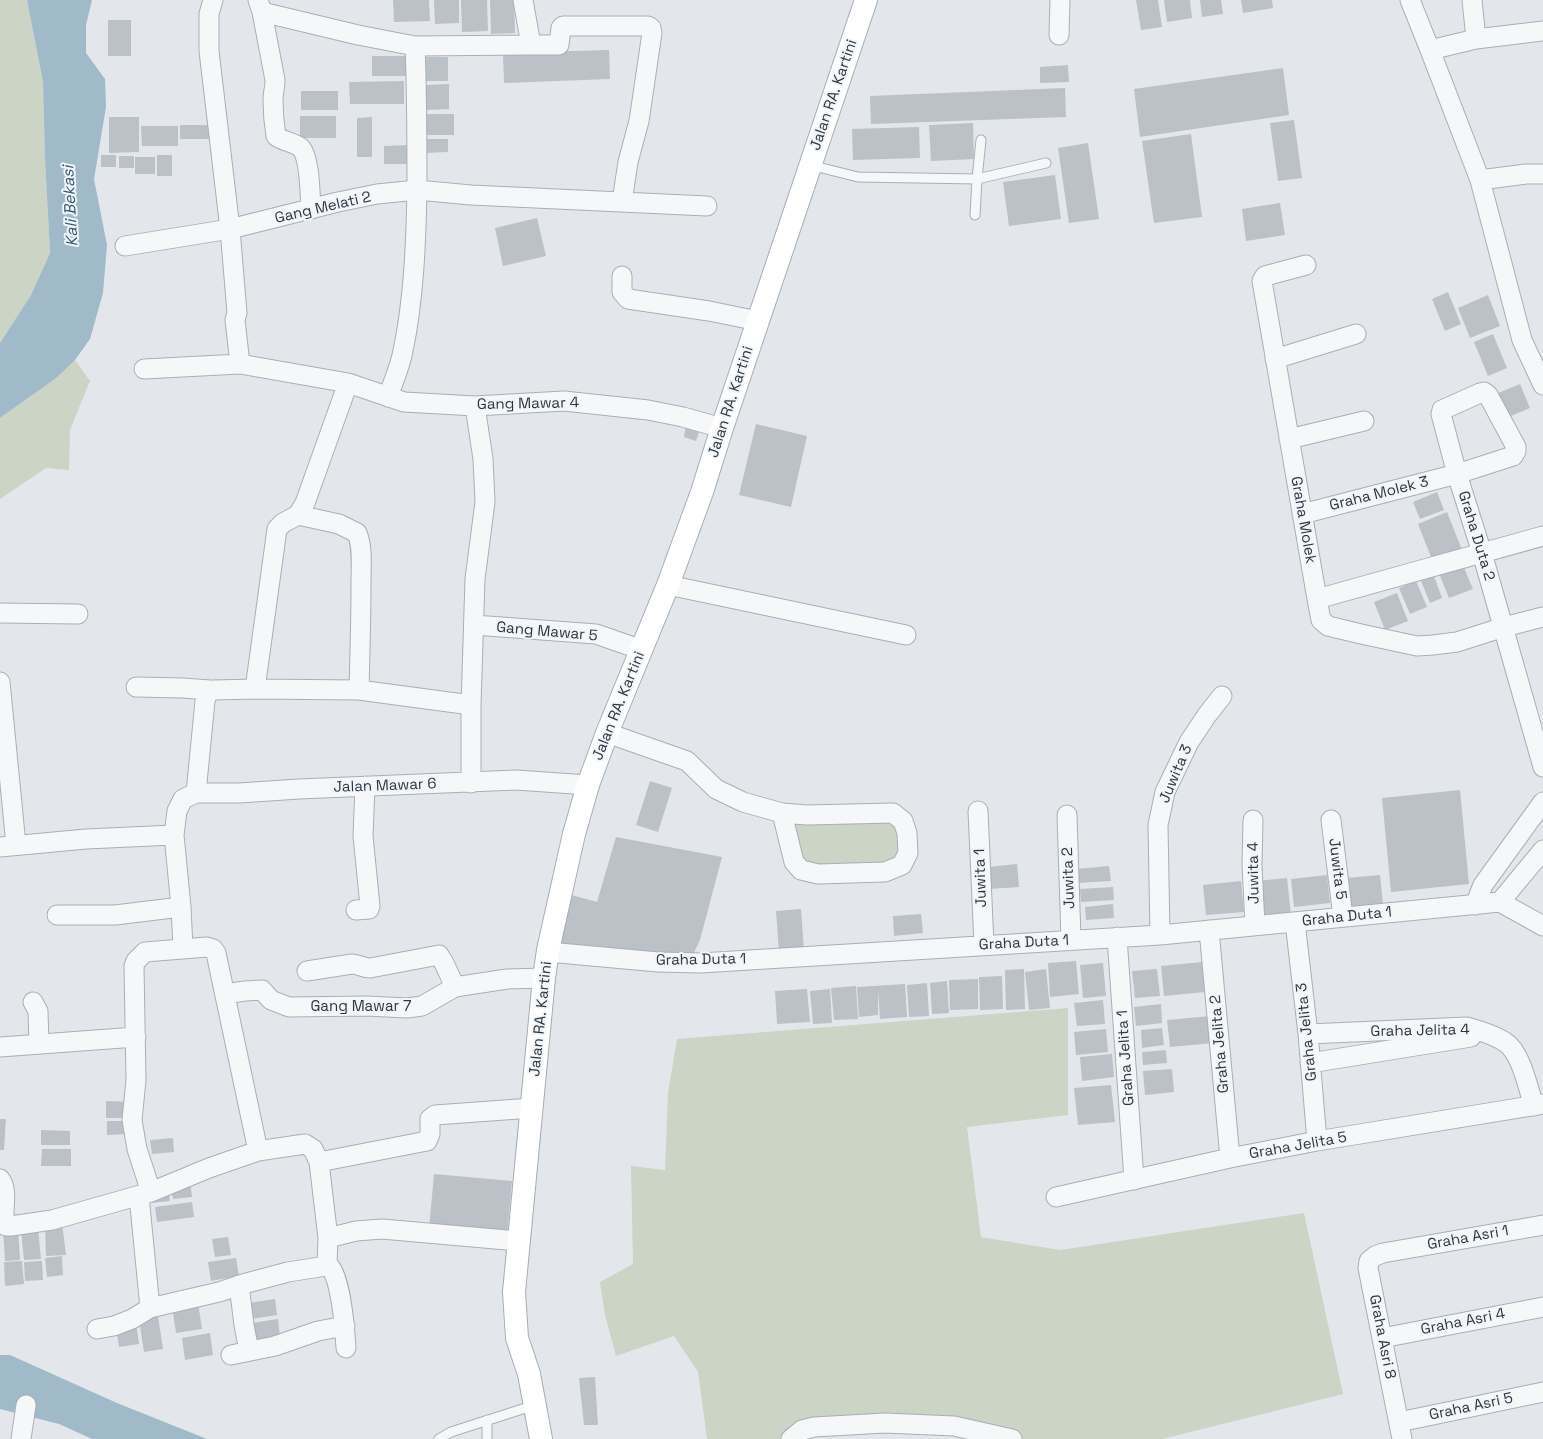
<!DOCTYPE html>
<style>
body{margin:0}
canvas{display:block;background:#e3e7eb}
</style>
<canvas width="1543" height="1439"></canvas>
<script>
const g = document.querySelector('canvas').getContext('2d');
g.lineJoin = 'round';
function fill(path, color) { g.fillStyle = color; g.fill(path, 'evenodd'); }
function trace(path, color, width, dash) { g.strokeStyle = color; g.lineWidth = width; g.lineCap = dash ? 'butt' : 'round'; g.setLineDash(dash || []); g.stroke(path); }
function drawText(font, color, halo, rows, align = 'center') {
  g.font = font + ' "Space Grotesk",sans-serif'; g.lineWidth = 4; g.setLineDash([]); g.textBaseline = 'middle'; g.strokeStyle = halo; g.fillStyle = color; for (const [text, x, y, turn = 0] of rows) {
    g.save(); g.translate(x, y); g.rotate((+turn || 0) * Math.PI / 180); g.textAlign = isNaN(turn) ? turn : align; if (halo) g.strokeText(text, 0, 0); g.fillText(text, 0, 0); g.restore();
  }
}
fill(new Path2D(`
 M0,0H27L43,82L45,158L50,253L31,295L0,343Z
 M75,360L90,381L70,430L69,470L46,468L0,499V418L32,395Z
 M782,813L903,821L902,865L801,870Z
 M1068,1008V1115L967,1127L981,1237L1060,1250L1304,1213L1343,1394L1162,1439H1012L885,1423L791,1439H707L698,1372L674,1336L616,1356L605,1315L600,1282L633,1264L631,1166L665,1170L668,1093L677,1039Z`), '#cbd4c5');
fill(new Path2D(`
 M27,0H92L86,25V53L105,79L106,107L94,179L107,245L103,293L90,339L75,360L56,378L0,418V343L31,295L50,253L45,158L43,82Z
 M0,1355H10L117,1403L207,1439H92L59,1424L0,1409Z`), '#a0bac9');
fill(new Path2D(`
 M393,0H429L430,21L394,22Z
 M434,0H459V23L435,24Z
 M461,0H487L488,31L462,32Z
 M490,0H514L515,33L491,34Z
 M1136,0H1158L1162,27L1141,30Z
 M1164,0H1190L1192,18L1167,22Z
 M1200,0H1221L1223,14L1202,17Z
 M1241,0H1272L1273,8L1243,13Z
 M108,20H131V56H108Z
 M609,50L610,79L504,83L503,53Z
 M372,56H407V76H372Z
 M424,57H448V81H424Z
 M1068,65L1069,82L1040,83V67Z
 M1283,68L1289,115L1140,137L1134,89Z
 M404,81V104H350L349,82Z
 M449,84V109L425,110V85Z
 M1065,88L1066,117L871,124L870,96Z
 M301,91H338V110H301Z
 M422,114H454V135H422Z
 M300,116H336V138H300Z
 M109,117H139V152L109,153Z
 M372,117V157H357V118Z
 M1294,120L1302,178L1278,181L1270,123Z
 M973,123L974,159L931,161L929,125Z
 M180,125H217V139H180Z
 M141,126H178V146H142Z
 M919,127L920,158L853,160L852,129Z
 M1191,134L1202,217L1154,223L1142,141Z
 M425,139H448V152L425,153Z
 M1088,143L1099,219L1069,223L1058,148Z
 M408,145V164H384V146Z
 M101,155H116V167H101Z
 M157,155H172V176H157Z
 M119,156H134V168H119Z
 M135,157H155V174H135Z
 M1055,175L1061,219L1009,226L1003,182Z
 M1280,203L1285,235L1246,241L1242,209Z
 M537,218L546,256L503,266L495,228Z
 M1448,292L1461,324L1445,331L1432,299Z
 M1488,295L1500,326L1470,338L1458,308Z
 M1493,334L1507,368L1488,376L1474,342Z
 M1520,384L1530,408L1506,418L1496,394Z
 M686,424L701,426L696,441L684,437Z
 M756,424L807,436L791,507L739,495Z
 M1437,492L1444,510L1420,519L1413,502Z
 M1447,512L1462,550L1433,562L1418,524Z
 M1462,563L1473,589L1449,598L1439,573Z
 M1434,576L1442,598L1430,603L1421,581Z
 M1416,581L1427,607L1410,614L1399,588Z
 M1397,593L1408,621L1385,630L1374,602Z
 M650,781L672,788L658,832L636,825Z
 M1460,790L1469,884L1391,892L1382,798Z
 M616,837L722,857L700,940L689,963L548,950L561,892L597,902Z
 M1017,864L1019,887L989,889L988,867Z
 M1109,866L1111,881L1076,883L1075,869Z
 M1327,875L1330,903L1294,907L1291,879Z
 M1380,875L1383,904L1349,907L1346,878Z
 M1287,878L1291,915L1260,918L1257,881Z
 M1241,881L1244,912L1206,915L1203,885Z
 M1113,887L1114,900L1081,902L1080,889Z
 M1113,904L1114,918L1086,920L1085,907Z
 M801,909L804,950L779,952L776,911Z
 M921,914L923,933L894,936L893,916Z
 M1076,961L1079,994L1050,997L1048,963Z
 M1202,962L1205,992L1164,996L1161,966Z
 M1103,963L1106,996L1083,998L1080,965Z
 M1024,969L1025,1009L1006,1010L1005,970Z
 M1046,969L1050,1008L1029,1010L1025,972Z
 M1157,969L1160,996L1135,998L1132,971Z
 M1002,976L1003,1009L980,1010L979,977Z
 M978,979V1009L950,1010L949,980Z
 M947,981L949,1013L932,1014L930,983Z
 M927,983L929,1016L909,1017L907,985Z
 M905,984L907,1017L880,1019L878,991V1015L859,1017L857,987Z
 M856,986L858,1019L834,1020L831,988Z
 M807,989L810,1022L777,1024L775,991Z
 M830,989L832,1023L813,1024L810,991Z
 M1103,1000L1105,1024L1077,1026L1074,1003Z
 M1161,1004L1162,1023L1136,1026L1134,1007Z
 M1211,1016L1213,1043L1170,1047L1167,1020Z
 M1162,1028L1164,1045L1142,1048L1141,1030Z
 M1106,1029L1108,1052L1076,1055L1074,1032Z
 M1166,1050L1167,1063L1143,1065L1142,1052Z
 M1112,1054L1114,1077L1082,1081L1080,1057Z
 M1172,1069L1174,1092L1145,1095L1143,1071Z
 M1111,1085L1115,1122L1078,1125L1074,1088Z
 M106,1101L130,1102V1118H106Z
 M0,1119H6L4,1150H0Z
 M107,1121H129V1134L107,1135Z
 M41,1130L70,1131V1145H41Z
 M173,1138L174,1152L152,1154L150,1140Z
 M42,1149H71V1166H41Z
 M434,1174L512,1181L507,1236L429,1229Z
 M190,1182L192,1197L173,1199L171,1189Z
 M168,1187L170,1201L151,1203L150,1195Z
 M192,1202L194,1217L157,1222L155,1207Z
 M62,1223L66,1255L46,1256L45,1226Z
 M38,1228L41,1259L24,1260L21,1230Z
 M3,1229H18L20,1260L5,1261Z
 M228,1237L231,1255L215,1257L212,1239Z
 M62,1256L63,1275L47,1277L45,1258Z
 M236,1258L239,1276L211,1281L208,1262Z
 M22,1261L24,1284L5,1286L4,1262Z
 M42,1261L43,1280L25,1281L24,1262Z
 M275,1299L277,1315L251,1319L249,1303Z
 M198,1302L202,1329L176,1333L172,1306Z
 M158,1316L163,1349L144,1352L139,1319Z
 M278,1319L280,1337L255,1341L252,1323Z
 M136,1323L139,1344L119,1347L116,1326Z
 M210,1333L213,1355L185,1360L182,1338Z
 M595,1377L598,1425H584L579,1378Z`), '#bbc1c7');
const service = new Path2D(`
 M981,140L977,179L1046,163
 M810,165L858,177L977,179L975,215
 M487,1420V1439
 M439,1439L451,1432L535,1405`);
const minor = new Path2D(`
 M213,0L209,14V51L230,229L237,313L235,320L240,364
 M258,0L262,12L358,35L415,46L531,45L523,0
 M1410,0L1430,50L1480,180L1522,340L1543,385
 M1472,0L1476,39
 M262,12L275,80C275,89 273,92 273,99C273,112 274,124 276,136C284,142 294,142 301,148C310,158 310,195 311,209
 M1059,35L1060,0
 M531,45H559L561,28L563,26H648L651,28L652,33L639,121L628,162L622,202
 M1430,50L1476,39L1543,31
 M1480,180L1526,174H1543
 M125,246L230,229L338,202L377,194L417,190L471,195L707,206
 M1306,265L1265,276L1262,281L1317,599L1321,620L1328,626L1361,634L1417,646L1433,645L1457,642L1504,627L1543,617
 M622,276V292L628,299L709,311L758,321
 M1275,359L1356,334
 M144,369L240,364L348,383L404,402L475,406L564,401L648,410L683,417L722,428
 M388,397C393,382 400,367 403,351C414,298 416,242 417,188C417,141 417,93 415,46
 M1289,439L1364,421
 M1302,514L1457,474L1513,456L1516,451V447L1488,395L1484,392L1480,393L1442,410L1441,414L1457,474L1482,553L1543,767
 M298,515L339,524L357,533C363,547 361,566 361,582C361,618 360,654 359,690
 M668,585L906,635
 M1317,599L1543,536
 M0,613L78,614
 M474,625L596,634L642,650
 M0,682L16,845
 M136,687L183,688L210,690
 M255,689L277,529L283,523L298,515L305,503L348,383
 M471,705L475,579L485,502L483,459L475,406
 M607,733L687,761L716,789L743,802L782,813L807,815L893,813L903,821L907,833L908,853L902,865L885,872L818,874L801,870L794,862L782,813
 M196,793L205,701L208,693L213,690L255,689L359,690L471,705V783
 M978,811L984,945
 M1067,815L1071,940
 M1253,820L1252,865L1255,925
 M1331,820L1343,917
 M0,847L86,839L174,835
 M1500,902L1543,850
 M1475,905L1483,885L1543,802
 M356,910L369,909L370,906L363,836L365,786
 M57,915H115L181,907
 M1295,922L1308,1034L1317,1141
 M1209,930L1230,1158
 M1160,935L1158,825L1165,792L1189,742L1207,715L1222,696
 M1117,937L1134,1180
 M183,948L181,907L174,835L177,811L183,799L196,793H239L299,789L516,780L588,785
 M548,952L658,962L700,963L1160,935L1500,902L1543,926
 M307,971L352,964C359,964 362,968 370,968L439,955L444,963L455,987
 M225,994L245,991L262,990L271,1000L289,1007L367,1006L407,1008L422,1006L455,987L507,979L544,978
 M33,1002L38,1011L39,1044
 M1308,1034L1467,1027C1480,1031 1493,1034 1505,1042C1521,1052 1528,1088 1534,1106
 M0,1047L136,1037
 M1310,1063L1471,1037
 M0,1179C10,1192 0,1215 6,1226H11L52,1220L151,1192L209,1168L258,1151L305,1144L313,1149L319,1162L427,1141L430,1134V1119L435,1115L532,1108
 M151,1192L137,1149L132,1120L136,1080L134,966L136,961L145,952L207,947L213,949L216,953L258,1151
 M139,1196L150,1308
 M1056,1197L1230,1158L1317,1141L1543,1104
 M328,1238L356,1231L382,1229L518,1241
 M327,1264C341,1271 345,1332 346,1348
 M239,1285L244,1325L249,1351
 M97,1329L114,1326L132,1319L150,1308L219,1292L243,1284L288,1272L326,1266L327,1264L328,1238L319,1162
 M1382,1338L1543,1307
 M231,1355L275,1346L318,1331L345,1326
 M1399,1422L1543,1392
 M21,1439L26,1405
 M791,1439L802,1430L814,1427L885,1423L954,1426L1012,1439
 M1402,1439L1368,1268L1369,1261L1375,1256L1383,1253L1543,1225`);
const primary = new Path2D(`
 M541,1439L529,1374L517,1338L514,1292L544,978L548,950L574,834L588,785L607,733L668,585L702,492L722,428L866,0`);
trace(service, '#a8afb5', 11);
trace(minor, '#a8afb5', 21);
trace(primary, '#a3adb6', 24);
trace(service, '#f6f7f9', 9);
trace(minor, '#f6f7f9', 19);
trace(primary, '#fff', 22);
drawText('15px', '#2c3742', '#f3f6f8', [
 ["Jalan RA. Kartini",834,95,-71],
 ["Gang Melati 2",323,208,-13],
 ["Jalan RA. Kartini",731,402,-72],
 ["Gang Mawar 4",528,404,-1],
 ["Graha Molek 3",1379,494,-14],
 ["Graha Molek",1303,520,80],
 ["Graha Duta 2",1476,536,73],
 ["Gang Mawar 5",547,632,5],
 ["Jalan RA. Kartini",619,706,-68],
 ["Juwita 3",1176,774,-67],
 ["Jalan Mawar 6",385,786,-2],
 ["Juwita 5",1337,869,83],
 ["Juwita 4",1254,873,-91],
 ["Juwita 1",981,878,-92],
 ["Juwita 2",1069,878,-92],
 ["Graha Duta 1",1347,917,-6],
 ["Graha Duta 1",1024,943,-3],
 ["Graha Duta 1",701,960,-1],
 ["Gang Mawar 7",361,1007],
 ["Jalan RA. Kartini",541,1019,-84],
 ["Graha Jelita 4",1420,1031,-1],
 ["Graha Jelita 3",1307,1032,-96],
 ["Graha Jelita 2",1220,1044,-95],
 ["Graha Jelita 1",1126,1058,-94],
 ["Graha Jelita 5",1298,1146,-10],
 ["Graha Asri 1",1468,1238,-10],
 ["Graha Asri 4",1463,1322,-11],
 ["Graha Asri 8",1382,1337,79],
 ["Graha Asri 5",1471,1407,-12]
]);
drawText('italic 16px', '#375c75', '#f3f6f8', [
 ["Kali Bekasi",71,206,-93]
]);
</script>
